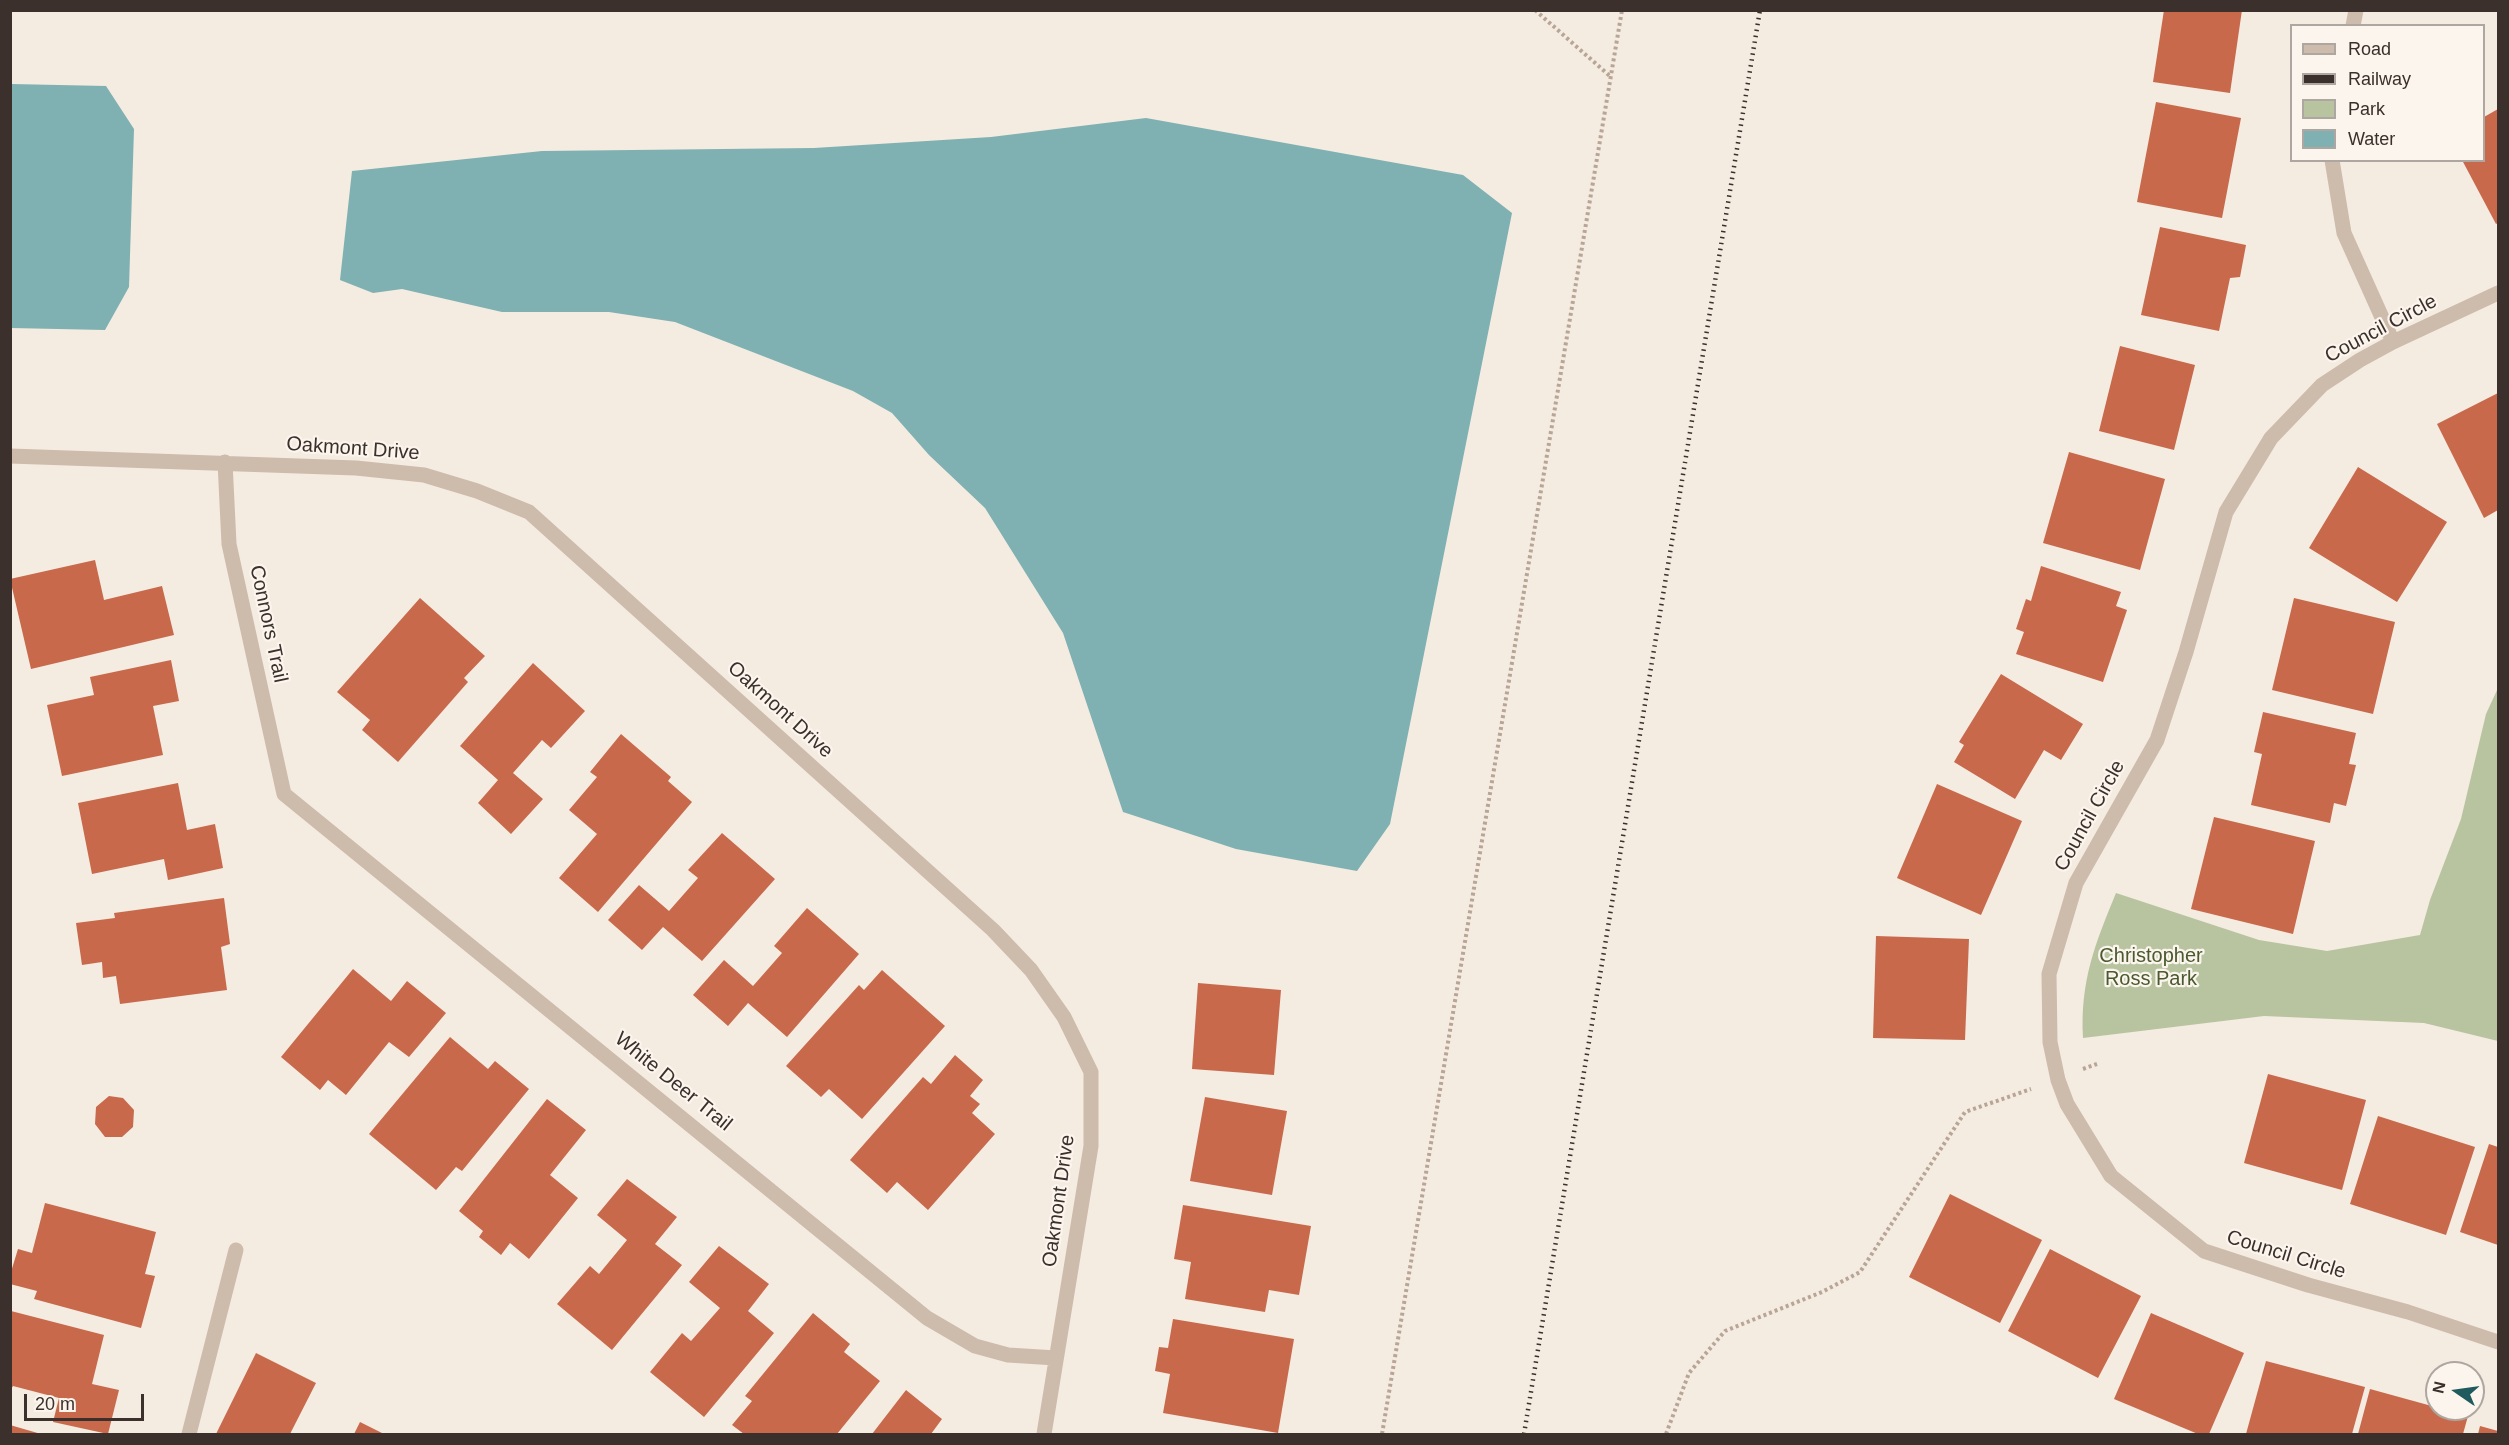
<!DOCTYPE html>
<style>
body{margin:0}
#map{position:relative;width:2509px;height:1445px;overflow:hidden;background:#f4ebe1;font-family:Helvetica,sans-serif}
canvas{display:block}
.frame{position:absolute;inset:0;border:12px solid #3b302b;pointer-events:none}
.legend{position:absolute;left:2290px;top:24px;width:195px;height:138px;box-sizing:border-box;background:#fbf5ee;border:2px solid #aea6a0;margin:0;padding:8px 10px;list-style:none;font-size:18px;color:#3b302b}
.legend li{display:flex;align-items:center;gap:12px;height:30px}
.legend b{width:30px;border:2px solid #aea6a0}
.north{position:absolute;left:2425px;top:1361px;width:60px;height:60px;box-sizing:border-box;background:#fbf5ee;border:2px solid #aea6a0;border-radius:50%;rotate:283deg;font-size:16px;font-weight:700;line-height:24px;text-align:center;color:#3b302b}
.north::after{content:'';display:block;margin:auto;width:21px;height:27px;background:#1f5a5e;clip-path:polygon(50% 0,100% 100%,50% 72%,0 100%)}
.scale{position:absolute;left:24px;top:1394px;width:120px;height:27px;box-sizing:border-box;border:3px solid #3b302b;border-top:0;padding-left:8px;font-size:18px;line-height:21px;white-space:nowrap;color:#3b302b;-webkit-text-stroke:4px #fbf5ee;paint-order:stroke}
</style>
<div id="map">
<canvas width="2509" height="1445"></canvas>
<div class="frame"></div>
<ul class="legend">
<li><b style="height:8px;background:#cdbbac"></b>Road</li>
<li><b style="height:8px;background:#3b302b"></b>Railway</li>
<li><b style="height:16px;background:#b8c4a0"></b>Park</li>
<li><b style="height:16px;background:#7fb0b2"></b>Water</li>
</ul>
<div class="north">N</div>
<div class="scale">20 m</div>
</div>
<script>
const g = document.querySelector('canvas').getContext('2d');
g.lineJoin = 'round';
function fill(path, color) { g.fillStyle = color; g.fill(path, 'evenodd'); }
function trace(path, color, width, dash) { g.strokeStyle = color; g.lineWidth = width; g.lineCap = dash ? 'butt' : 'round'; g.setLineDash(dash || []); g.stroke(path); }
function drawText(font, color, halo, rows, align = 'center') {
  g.font = font + ' Helvetica,sans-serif'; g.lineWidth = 4.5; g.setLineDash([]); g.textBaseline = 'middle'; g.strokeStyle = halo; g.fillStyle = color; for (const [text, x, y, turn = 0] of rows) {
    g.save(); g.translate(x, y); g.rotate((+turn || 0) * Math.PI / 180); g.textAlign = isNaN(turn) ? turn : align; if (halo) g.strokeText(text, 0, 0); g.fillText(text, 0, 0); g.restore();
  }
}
fill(new Path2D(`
 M2498,688V1041L2424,1023L2264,1016L2083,1038C2080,981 2095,944 2116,893L2259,940L2327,951L2420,935L2430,900L2461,819L2486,714Z`), '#b8c4a0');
fill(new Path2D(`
 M11,84L106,86L134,129L129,287L105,330L11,328Z
 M1146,118L1463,175L1512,213L1390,824L1357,871L1236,849L1123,812L1063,633L985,508L929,455L892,413L853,391L675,322L609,312H502L402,289L373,293L340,280L352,171L542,151L814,148L991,137Z`), '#7fb0b2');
fill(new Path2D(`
 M2164,10H2242L2230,93L2153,82Z
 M2156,102L2241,118L2222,218L2137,202Z
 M2498,109V223L2496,224L2462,160H2484V117Z
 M2160,227L2246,245L2240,277L2230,278L2219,331L2141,315Z
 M2120,346L2195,365L2174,450L2099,431Z
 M2498,393V510L2484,518L2437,424Z
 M2069,452L2165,479L2140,570L2043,543Z
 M2358,467L2447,522L2397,602L2309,548Z
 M95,560L104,600L162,586L174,635L31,669L10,579Z
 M2041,566L2121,592L2116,606L2127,610L2103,682L2016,654L2024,632L2016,629L2026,599L2031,601Z
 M420,598L485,656L464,678L468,682L398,762L362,730L370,720L337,692Z
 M2294,598L2395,622L2373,714L2272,690Z
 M171,660L179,701L153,706L163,755L62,776L47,705L94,695L90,677Z
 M533,663L585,711L551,748L542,740L513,773L543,799L511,834L478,803L498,780L460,746Z
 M2001,674L2083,724L2061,760L2044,750L2015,799L1954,762L1964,745L1959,742Z
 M2263,712L2356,733L2349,764L2356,765L2346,806L2334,803L2330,823L2251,805L2262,754L2254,752Z
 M621,734L671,777L668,781L692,802L598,912L559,878L597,834L569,810L597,777L590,772Z
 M178,783L187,830L215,824L223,868L168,880L164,859L92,874L78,803Z
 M1937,784L2022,821L1981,915L1897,878Z
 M2214,817L2315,841L2293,934L2191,909Z
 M722,833L775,879L702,961L663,927L642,950L608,920L639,885L669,911L698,878L688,870Z
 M224,898L230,944L221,947L227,990L120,1004L116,976L103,978L102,962L82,965L76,923L115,918L114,913Z
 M807,908L859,954L787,1037L748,1003L728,1026L693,995L724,960L753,986L782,953L774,946Z
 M1876,936L1969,939L1965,1040L1873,1038Z
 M353,969L391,1001L407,981L446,1013L409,1057L389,1042L346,1095L328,1080L320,1090L281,1057Z
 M882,970L945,1026L862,1119L829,1089L821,1097L786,1066L859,985L864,990Z
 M1198,983L1281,990L1274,1075L1192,1069Z
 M450,1037L488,1069L495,1061L529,1089L462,1171L456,1167L436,1190L369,1134Z
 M955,1055L983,1080L970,1096L980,1104L972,1113L995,1134L928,1210L897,1182L887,1193L850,1160L923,1077L931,1084Z
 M2268,1074L2366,1100L2342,1190L2244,1163Z
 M109,1096L123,1098L134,1110L133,1127L122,1137H105L95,1124L96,1107Z
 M1205,1097L1287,1111L1272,1195L1190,1181Z
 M547,1099L586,1130L550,1175L578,1198L529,1259L510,1243L501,1255L479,1237L483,1231L459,1211Z
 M2378,1116L2475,1147L2446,1235L2350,1204Z
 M2489,1144L2498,1147V1245L2460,1232Z
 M627,1179L677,1217L655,1244L682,1265L612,1350L557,1304L590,1266L599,1274L627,1240L597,1215Z
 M1950,1194L2042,1240L2000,1323L1909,1277Z
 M45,1203L156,1232L145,1274L155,1276L141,1328L34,1299L37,1291L10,1284V1275L18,1249L32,1253Z
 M1183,1205L1311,1226L1299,1295L1269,1290L1265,1312L1185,1299L1191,1262L1174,1259Z
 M719,1246L769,1284L748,1311L774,1333L704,1417L650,1372L682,1333L691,1341L720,1308L689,1282Z
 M2050,1249L2141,1296L2098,1378L2008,1331Z
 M11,1311L104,1335L92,1384L119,1390L108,1434L53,1422L59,1398L13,1386L10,1391Z
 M813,1313L850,1344L844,1352L880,1381L837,1434H744L732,1425L752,1401L745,1396Z
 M2151,1313L2244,1353L2209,1434H2198L2114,1399Z
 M1173,1319L1294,1339L1278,1433L1163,1413L1170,1374L1155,1371L1159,1347L1168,1348Z
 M256,1353L316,1383L290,1434H216Z
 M2266,1361L2365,1387L2352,1434H2246Z
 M2370,1389L2468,1416L2463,1434H2358Z
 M906,1390L942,1419L931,1434H872Z
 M360,1422L384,1434H354Z
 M10,1425L41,1434H10Z
 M2480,1426L2498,1431V1434H2478Z`), '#c8694b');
trace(new Path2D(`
 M1535,10L1611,77
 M2083,1069L2097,1064
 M1382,1434L1622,10
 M1666,1434L1689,1373L1725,1331L1822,1292L1860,1272L1965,1112L2031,1089`), '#b9a596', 4, [3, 3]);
trace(new Path2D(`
 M2353,26L2356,10
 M2332,160L2344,233L2393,342
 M2498,293L2393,342L2360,360L2322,385L2271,438L2226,512L2186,652L2157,740L2076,883L2049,974L2050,1042L2058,1080L2067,1104L2111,1176L2204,1251L2308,1285L2408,1312L2498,1342
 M10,456L356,468L424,475L477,491L529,512L993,930L1031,970L1064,1017L1091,1072V1146L1044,1434
 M225,462L229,544L284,794L927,1318L975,1346L1008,1355L1056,1358
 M189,1434L236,1250`), '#cdbbac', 15);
trace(new Path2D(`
 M1524,1434L1760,10`), '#3b302b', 4.5, [1.5, 4.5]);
drawText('20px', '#3b302b', '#fbf5ee', [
 ["Council Circle",2381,329,-28],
 ["Oakmont Drive",353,449,4],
 ["Connors Trail",268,624,78],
 ["Oakmont Drive",780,710,42],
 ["Council Circle",2090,816,-61],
 ["White Deer Trail",673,1082,39],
 ["Oakmont Drive",1059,1201,-82],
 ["Council Circle",2286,1255,17]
]);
drawText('20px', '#4a5a2e', '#fbf5ee', [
 ["Christopher",2151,956],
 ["Ross Park",2151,979]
]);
</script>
